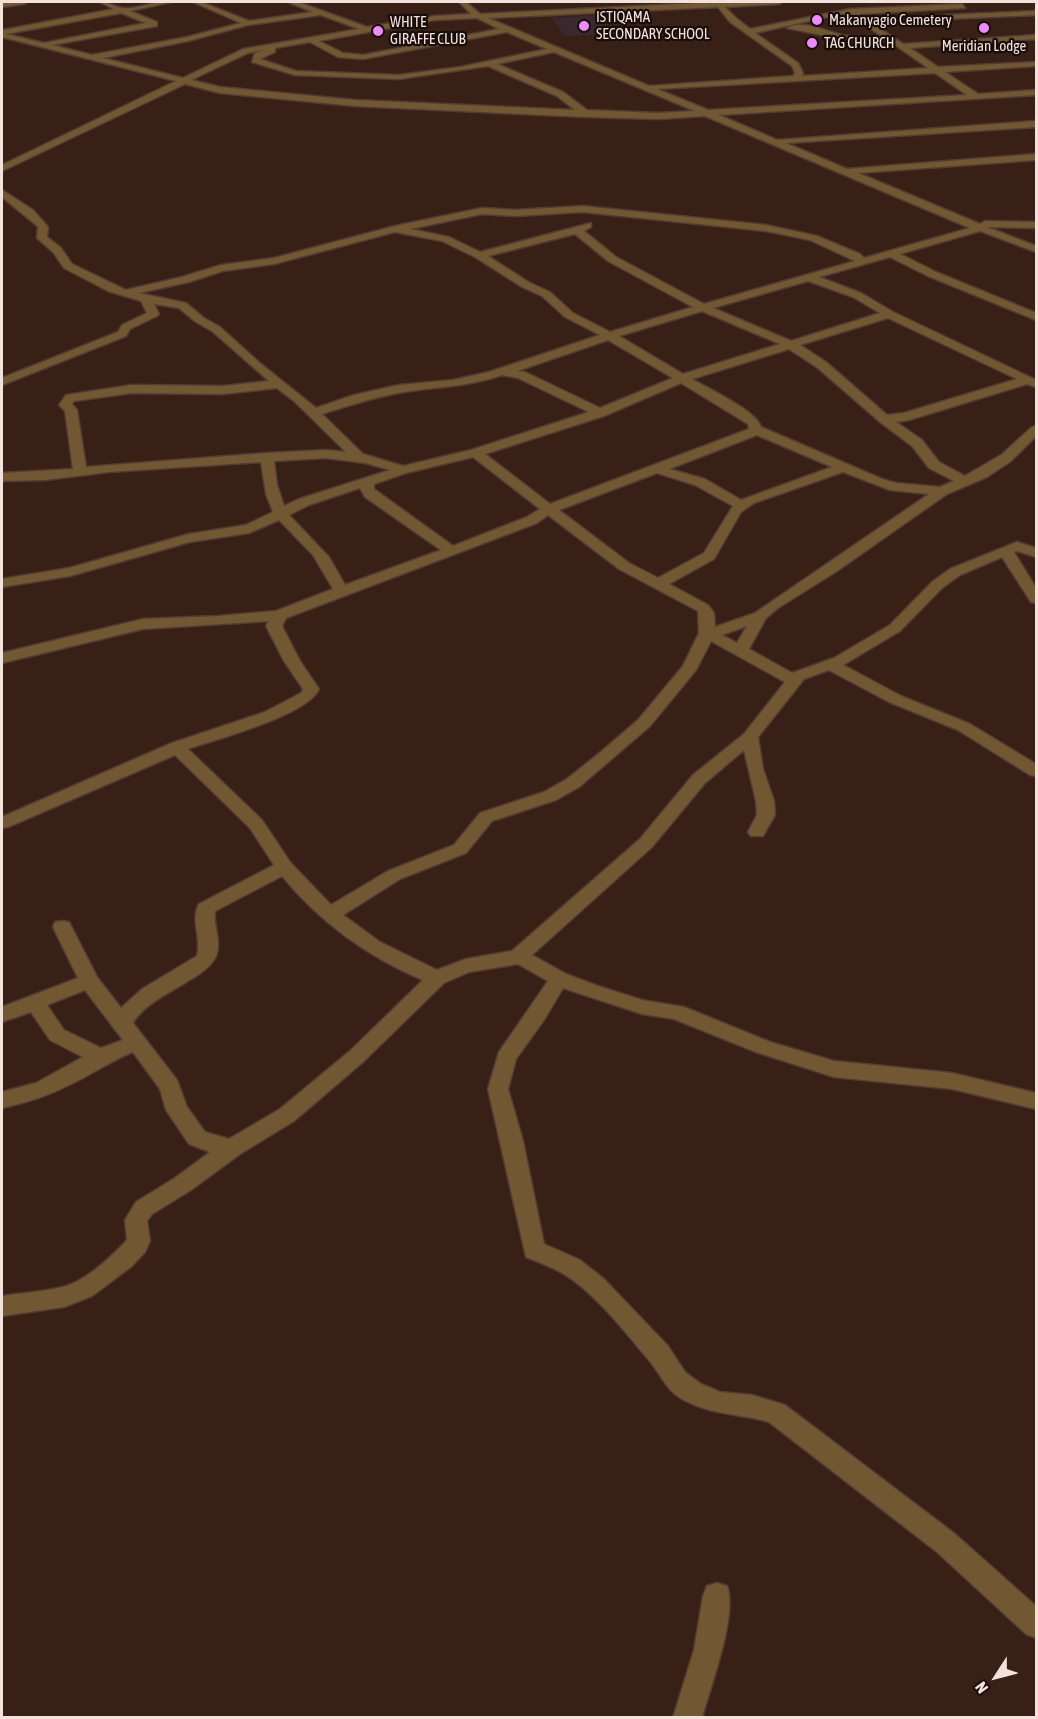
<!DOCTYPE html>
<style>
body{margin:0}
#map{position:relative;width:1038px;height:1719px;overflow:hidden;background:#382017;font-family:"Asap Condensed",sans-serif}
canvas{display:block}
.frame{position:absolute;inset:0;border:3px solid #f3e2dc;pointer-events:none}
.north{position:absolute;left:966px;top:1647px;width:60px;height:60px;-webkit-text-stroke:4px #180d09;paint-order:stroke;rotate:234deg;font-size:16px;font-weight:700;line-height:24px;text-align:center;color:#f3e2dc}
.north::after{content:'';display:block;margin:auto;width:21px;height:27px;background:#f3e2dc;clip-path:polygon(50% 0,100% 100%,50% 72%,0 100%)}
</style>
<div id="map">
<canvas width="1038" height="1719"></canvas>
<div class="frame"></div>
<div class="north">N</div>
</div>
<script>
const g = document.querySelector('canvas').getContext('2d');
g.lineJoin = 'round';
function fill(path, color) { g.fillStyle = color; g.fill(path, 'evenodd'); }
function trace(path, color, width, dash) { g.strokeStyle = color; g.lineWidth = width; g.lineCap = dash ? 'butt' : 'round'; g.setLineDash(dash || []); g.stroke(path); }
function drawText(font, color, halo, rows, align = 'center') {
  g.font = font + ' "Asap Condensed",sans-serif'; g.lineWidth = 4.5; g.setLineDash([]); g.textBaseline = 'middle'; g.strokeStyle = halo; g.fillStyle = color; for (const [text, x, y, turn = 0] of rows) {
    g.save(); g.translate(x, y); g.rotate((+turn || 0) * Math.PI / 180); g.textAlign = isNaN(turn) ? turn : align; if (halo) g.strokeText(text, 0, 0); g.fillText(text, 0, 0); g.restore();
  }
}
fill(new Path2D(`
 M603,15L618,34L565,36L552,18Z`), '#3b282e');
const minor = new Path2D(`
 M27,2L24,4L2,7V3Z
 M100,2C109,2 114,7 123,8C137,10 155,0 171,2L130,11L157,22V26L52,45L92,55L187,37L241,23L193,2H201L249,21L313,12L288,2H298L367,27L435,16L471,14L459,2H466L480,14L719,2H782L779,4L725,7L736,18L750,29L850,9L962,4L965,8L859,14L903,44L1036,35V39L910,48L938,67L1036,62V66L945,72L978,94L1036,90V95L719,115L777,140L1036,121V127L786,143L847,169L1036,154V160L858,173L980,224L985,221L1036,222V228L987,227L1036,246V252L980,231L900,254L936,272L1036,313V320L928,276L890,257L819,277L861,293L893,312L1036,380V387L1027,384L909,420L896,422L922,440L939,462L965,476L1001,455L1032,427L1036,426V436L1011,461L987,477L947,494L837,571L778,608L766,618L749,649L792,673L834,658L890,625L932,582L950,569L1017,542L1036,548V557L1017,551L1014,552L1036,588V603L1031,602L1002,557L960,575L942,588L900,631L843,665L901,696L970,724L1036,764V776L1030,775L958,730L889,702L829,670L804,679L758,737L763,769L774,801L775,815L763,836H751L748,832L757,815L756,801L744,750L705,783L652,847L532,955L566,974L598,986L642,1000L684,1007L770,1042L834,1061L952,1073L1036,1093V1109L952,1089L834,1077L756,1052L674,1019L642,1014L563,988L544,1020L516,1059L508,1089L523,1141L544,1244L580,1260L604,1279L668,1346L685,1372L701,1384L720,1392L752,1395L785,1405L955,1534L1036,1606V1638L1026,1634L937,1552L769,1422C739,1413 714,1416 684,1400C666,1391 661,1374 648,1359C625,1332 595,1293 564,1274C552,1267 538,1262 526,1257L488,1089L499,1052L548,981L518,964L469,972L444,983L364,1061L294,1121L240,1154L191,1190L152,1214L147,1221L150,1241L145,1252L132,1266L92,1296L64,1307L2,1316V1296C21,1293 43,1292 63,1287C86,1281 111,1257 127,1240L125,1220L136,1202L175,1178L210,1152L189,1144L166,1110L160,1089L133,1052C110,1061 91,1075 69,1085C48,1096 25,1103 2,1108V1092L36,1083L83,1057L50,1040L31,1012L2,1022V1007L78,978L53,927L55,922L62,921L69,922L97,977L121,1008L142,989L197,956C202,938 190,920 199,904L274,865L250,828L175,755L8,827L2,828V817L172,743L265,712L301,693L303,689L284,661L266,626L269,621L143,629L2,663V653L143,619L218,616L276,611L333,589L313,555L279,520L249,533L190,542L70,576L2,587V579L69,568L189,534L246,525L273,512L266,494L261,462L109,472L45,480L2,481V473L73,469L65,411L59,405L66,395L132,385L223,386L269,381L212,331L196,322L179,308L154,304L159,314L157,316L130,329L126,336L2,385V378L118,332L122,325L147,313L141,301L108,291L64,268L53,252L37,238L38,227L35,224L2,197V190L33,210L48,227L47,237L61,248L72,264L126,290L182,277L221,265L274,258L395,226L482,208L515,210L583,206L766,225L817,236L860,254L864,258L970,228L705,116L658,119L586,117L355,106L220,93L185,84L2,171V165L176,81L2,37L3,30L114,9ZM718,7L730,22L792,66L795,73L793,76L649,86L488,18ZM121,13L146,23L44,43L6,34ZM850,14L881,36C870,36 859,37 848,36C830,34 804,18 787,28L846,40H888L928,68L802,76L803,73L798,63L755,33L836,15ZM321,15L359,29L243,49L183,78L103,58L188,41L248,25ZM477,18L499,29L363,55L343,53L319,41L435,20ZM507,32L547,49L460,67L399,75L296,71L260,59L275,52V48L310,42L338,57L363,59ZM264,50L255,53L252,62L295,75L399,79L488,66L557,96L575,110L355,100L220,87L191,80L248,53ZM554,52L695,111L658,113L587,110L563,92L497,64ZM935,73L967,95L708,110L657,89ZM583,212L766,231L810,240L855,261L704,304L616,257L584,231L591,227V223L480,252L449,237L410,229L482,214L515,216ZM395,232L442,241L475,257L522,287L542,296L565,317L600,335L489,372L453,380L399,385L354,395L316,408L261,364L220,327L204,318L186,303L139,293L189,282L223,271L274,264ZM575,234L608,261L693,307L610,332L573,313L550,292L530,283L488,256ZM808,281L853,297L880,313L791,341L713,308ZM702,311L780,344L683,374L619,336ZM888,318L1017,379L904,413L887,415L826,362L800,345ZM608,340L673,378L600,408L525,372L517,371ZM789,349L818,368L880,422L912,446L929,468L954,481L940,487L896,483L882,479L761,427C757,411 707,388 692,379ZM502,375L518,378L589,412L471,450L403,466L363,454L322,414C347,406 372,398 398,393C433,387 468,387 502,375ZM681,383L748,424L749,429L550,504L485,454L604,416ZM277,388L294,401L346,452L326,450L267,453L86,467L77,410L72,404L74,401L132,393L223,394ZM757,435L832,467L741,500L705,479L669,469ZM473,457L540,509L527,517L453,546L374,489V484L406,473ZM326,458L365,463L390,470L299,499L284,506L277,485L274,461ZM843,472L890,490L929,494L755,613L715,627L714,613L708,605L669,584L714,559L741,512L754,503ZM657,473L695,485L733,506L704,553L658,578L629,563L559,510ZM360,488L365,497L441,550L345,585L329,557L289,515L309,505ZM548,515L619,569L698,611L699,633L683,666L638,720L602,751L567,779L544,792L480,813L454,845L388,871L331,905L290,862L262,820L188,749C217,739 308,715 319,689L300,661L282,626L286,618L537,523ZM747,626L737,643L722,635ZM711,641L785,682L744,734L693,775L640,839L512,951L466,959L437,970L380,942L343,915L400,879L466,853L492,821L556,800L579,787L650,726L696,670ZM282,876C320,922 368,957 423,980L350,1051L280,1109L229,1139L205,1132L187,1107L177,1080L133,1023C150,993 211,979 217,953C221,939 213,925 215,911ZM85,990L123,1040L101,1048L64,1030L47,1005Z
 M1036,11V15L945,19L941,17L945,15Z
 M717,1583L727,1586C738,1614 710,1688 702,1718H673L694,1650L703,1596L707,1586Z`);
trace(minor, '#523b33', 3);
fill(minor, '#715833');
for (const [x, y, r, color] of [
 [817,20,6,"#ec8cfa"],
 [584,26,6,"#ec8cfa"],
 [984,28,6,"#ec8cfa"],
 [378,31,6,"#ec8cfa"],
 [812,43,6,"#ec8cfa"]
]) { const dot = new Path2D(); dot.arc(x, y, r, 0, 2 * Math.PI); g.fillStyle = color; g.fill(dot); trace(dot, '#180d09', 2); }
drawText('15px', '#f3e2dc', '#180d09', [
 ["ISTIQAMA",596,17],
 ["SECONDARY SCHOOL",596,34],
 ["Makanyagio Cemetery",829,20],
 ["WHITE",390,22],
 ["GIRAFFE CLUB",390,39],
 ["TAG CHURCH",824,43],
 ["Meridian Lodge",984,46,"center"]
], 'left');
</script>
